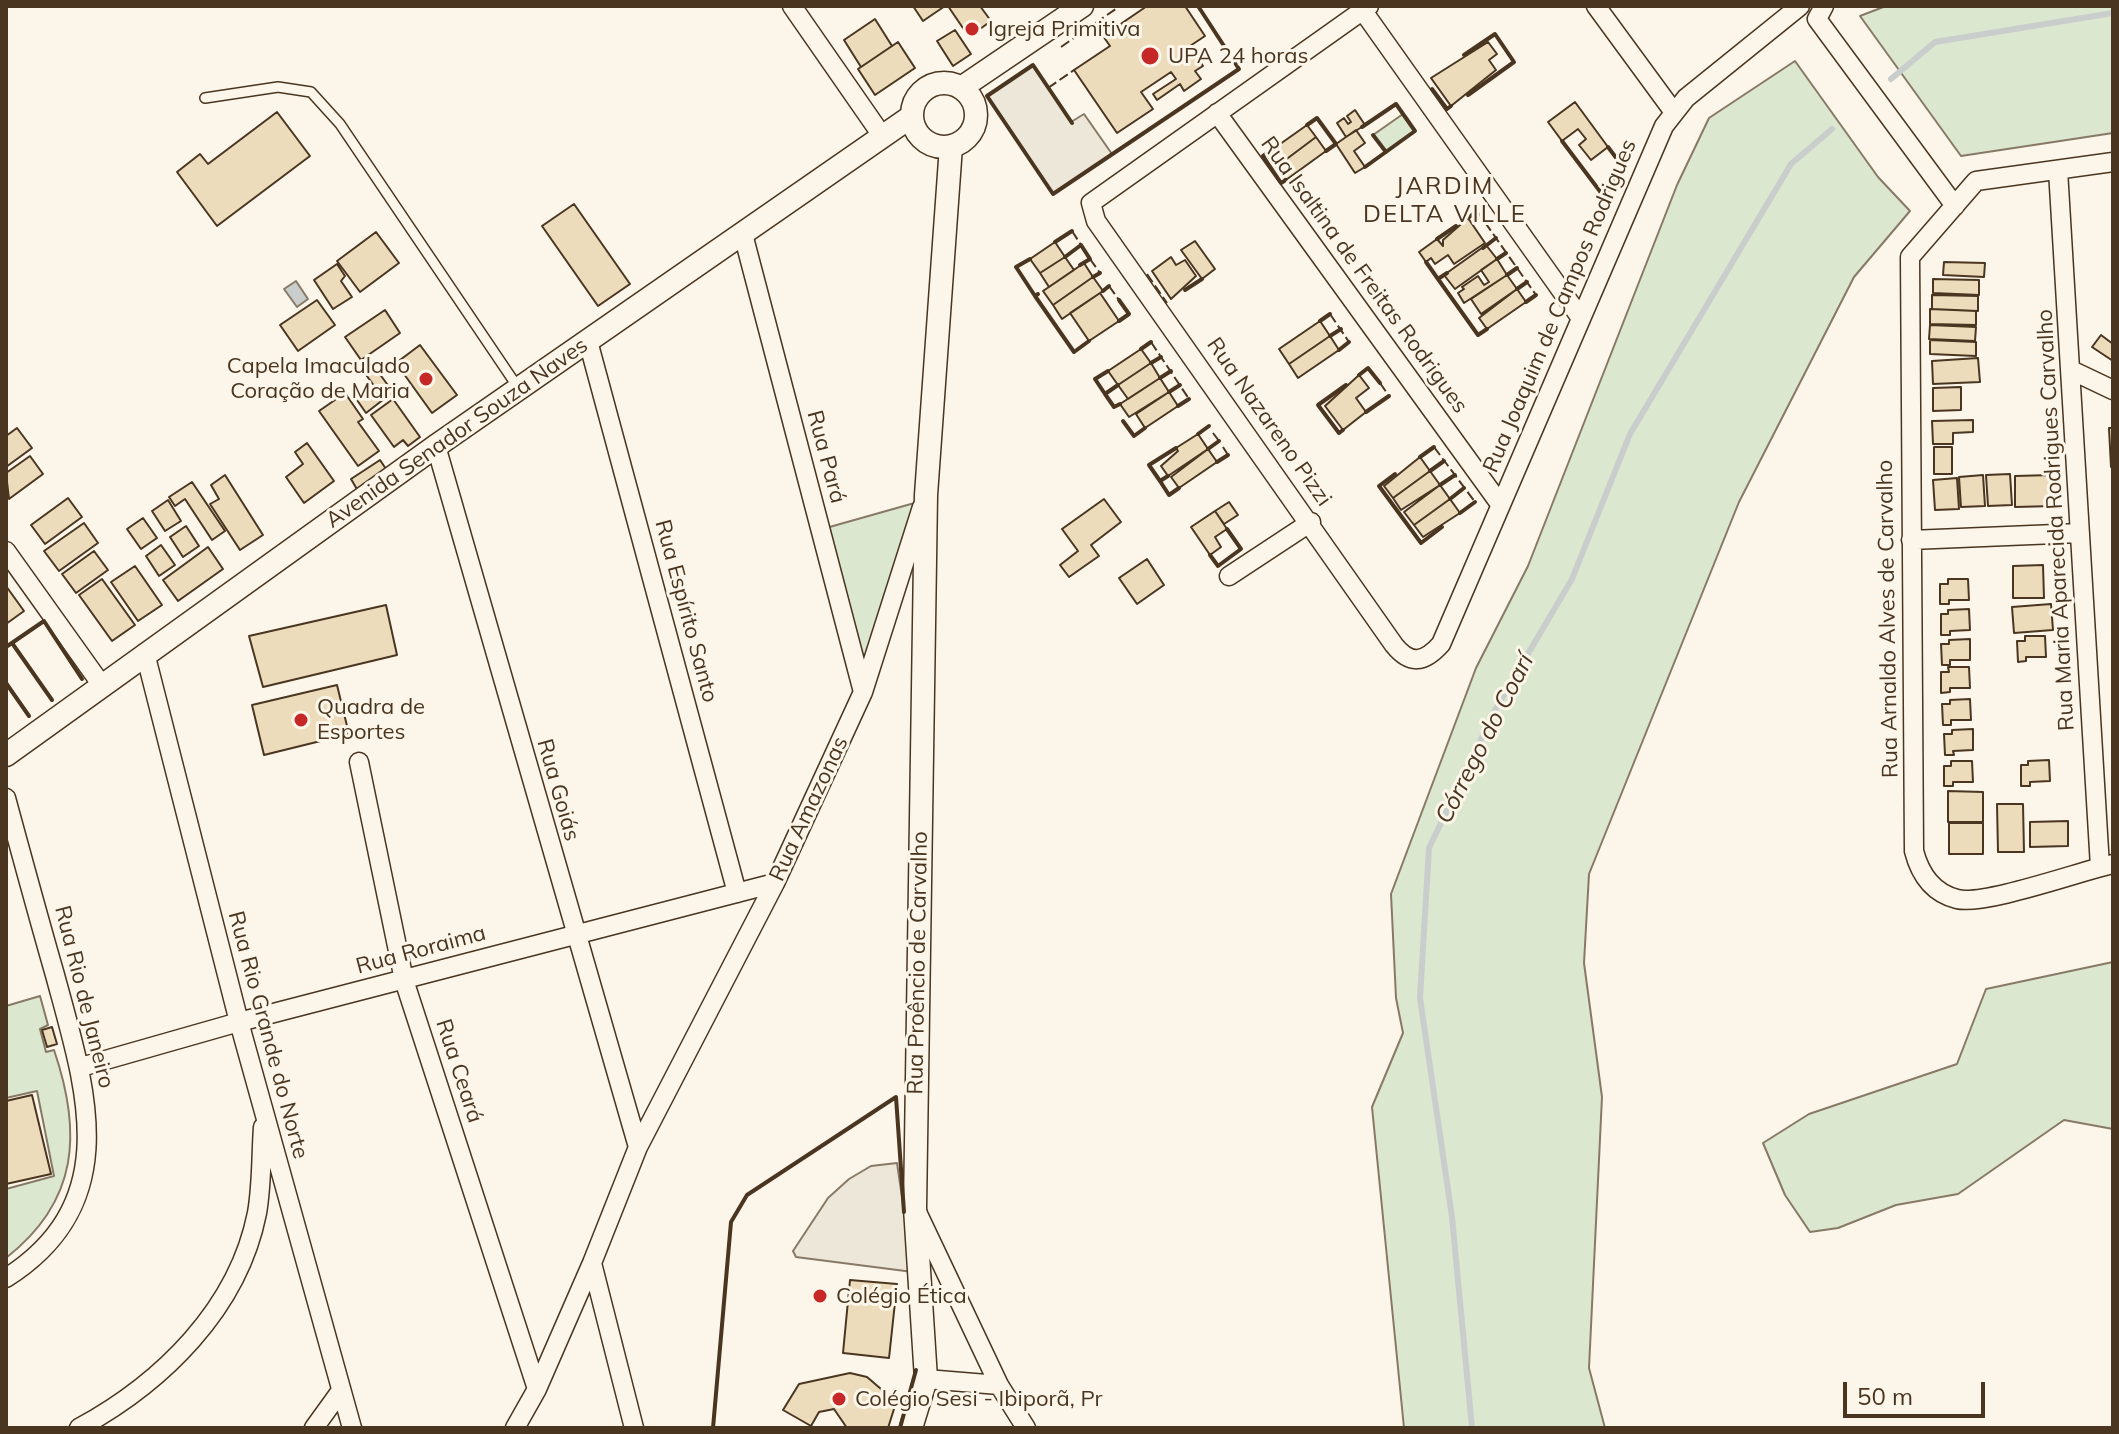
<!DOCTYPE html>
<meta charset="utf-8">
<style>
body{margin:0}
#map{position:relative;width:2119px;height:1434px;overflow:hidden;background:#fbf6e9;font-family:Mulish,sans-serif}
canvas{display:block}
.frame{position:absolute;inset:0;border:8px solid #4a3520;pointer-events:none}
.scale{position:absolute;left:1843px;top:1382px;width:142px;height:36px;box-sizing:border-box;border:4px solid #4a3520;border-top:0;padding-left:10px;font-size:24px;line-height:28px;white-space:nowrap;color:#4a3520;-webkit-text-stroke:6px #fbf6e9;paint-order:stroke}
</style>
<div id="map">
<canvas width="2119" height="1434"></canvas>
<div class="frame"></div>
<div class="scale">50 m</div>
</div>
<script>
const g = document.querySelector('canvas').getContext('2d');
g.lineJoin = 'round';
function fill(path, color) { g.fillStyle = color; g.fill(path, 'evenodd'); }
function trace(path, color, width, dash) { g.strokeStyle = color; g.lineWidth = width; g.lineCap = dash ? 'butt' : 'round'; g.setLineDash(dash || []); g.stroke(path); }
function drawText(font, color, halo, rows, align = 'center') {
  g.font = font + ' Mulish,sans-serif'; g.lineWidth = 6; g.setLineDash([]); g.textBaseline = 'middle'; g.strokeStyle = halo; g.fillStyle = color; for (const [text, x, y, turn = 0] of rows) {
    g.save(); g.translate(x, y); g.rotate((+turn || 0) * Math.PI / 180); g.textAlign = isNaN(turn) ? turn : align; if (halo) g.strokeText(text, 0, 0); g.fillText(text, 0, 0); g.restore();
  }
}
const green = new Path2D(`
 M1886,6H2113V133L1961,156L1860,16Z
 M1795,61L1878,177L1910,211L1854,277L1739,502L1589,874L1584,963L1602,1097L1589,1368L1605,1428H1404L1372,1107L1403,1033L1396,998L1391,894L1476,668L1528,566L1677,185L1709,118Z
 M1403,114L1415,131L1386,152L1373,135Z
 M918,502L863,662L826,528Z
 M2113,962V1129L2064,1120L1958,1194L1896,1205L1838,1228L1810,1232L1785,1195L1763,1143L1809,1114L1957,1064L1986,989Z
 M40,996L48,1025L40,1029L46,1052L54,1050C82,1132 79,1201 6,1258V1189L54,1176L37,1091L6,1098V1006Z`);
fill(green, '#dce7d0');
trace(green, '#887966', 2);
const parking = new Path2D(`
 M1033,65L1071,122L1084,114L1112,154L1053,194L987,96Z
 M897,1163L913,1272L796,1257L793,1251L828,1198L849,1179L871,1166Z`);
fill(parking, '#ede7d9');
trace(parking, '#887966', 2);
const water = new Path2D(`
 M296,281L308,299L297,307L284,289Z`);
fill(water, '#c9cecd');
trace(water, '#887966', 2);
trace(new Path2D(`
 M1891,79L1935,42L2113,13
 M1472,1428L1452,1217L1420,998L1429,848L1495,710L1572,579L1630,434L1791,164L1832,129`), '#c9cecd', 6);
const building = new Path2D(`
 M913,6H945L923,21Z
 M948,6H980L991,21L969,37Z
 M1147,6H1185L1205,36L1190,46L1203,66L1195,71L1201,79L1184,91L1180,84L1157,100L1153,94L1176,79L1171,72L1141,92L1153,109L1117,133L1074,70L1110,46L1103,36Z
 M875,19L892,46L861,67L844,40Z
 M955,30L971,54L953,66L937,41Z
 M898,42L915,68L875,95L858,69Z
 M1488,42L1497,54L1489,60L1496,70L1451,106L1431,78Z
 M1575,102L1608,147L1591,160L1579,145L1586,139L1578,129L1562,141L1548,122Z
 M1355,110L1365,125L1346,137L1337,123L1344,118L1348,124L1351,122L1347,116Z
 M277,112L310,156L217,226L177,172L200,154L208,164Z
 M1307,125L1316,137L1276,167L1266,154Z
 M1356,130L1365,143L1354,151L1365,167L1355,173L1336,144Z
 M1316,137L1326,151L1286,180L1276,167Z
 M574,204L630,284L598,306L542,226Z
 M1468,218L1485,243L1454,264L1448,255L1435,264L1431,258L1426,262L1419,252L1437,239L1443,246V240Z
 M376,232L399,263L360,292L337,261Z
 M1195,241L1215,269L1202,279L1181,250Z
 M1055,242L1065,257L1040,273L1030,259Z
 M1486,245L1497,259L1455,289L1444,275Z
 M1065,257L1074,270L1049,287L1040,273Z
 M1171,257L1176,265L1185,260L1196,276L1171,299L1152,271Z
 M1497,259L1507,275L1464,303L1458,293L1464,289L1462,287L1478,276L1484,285L1489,282L1481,270Z
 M1944,262L1985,263L1984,277L1943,275Z
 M1084,263L1093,277L1053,305L1043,291Z
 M337,264L345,276L341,281L352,297L333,309L314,280Z
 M1507,275L1517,289L1481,314L1471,299Z
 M1093,277L1103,291L1062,319L1053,305Z
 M1933,279L1979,280V295L1933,293Z
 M1517,289L1526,302L1487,329L1479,318Z
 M1100,293L1119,321L1089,341L1070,313Z
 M1932,295L1978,296V311L1932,309Z
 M317,300L335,325L298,351L280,325Z
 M1930,309L1976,311V325L1930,324Z
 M385,310L400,333L361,360L345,337Z
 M1320,321L1330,336L1289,364L1279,349Z
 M1930,325L1976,327L1975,341L1929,339Z
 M2101,335L2113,344V361L2092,347Z
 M1330,336L1339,350L1298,378L1289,364Z
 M1930,340L1976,342V356L1930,354Z
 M420,345L457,395L432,413L396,363Z
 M1141,349L1151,363L1118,385L1108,371Z
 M1978,358L1980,382L1933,384L1932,361Z
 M370,361L393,392L366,413L357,400L375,387L361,368Z
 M1151,363L1160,378L1128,399L1118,385Z
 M1359,375L1369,388L1356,398L1366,412L1343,430L1325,406Z
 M1160,378L1169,392L1129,417L1120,404Z
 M1961,387V410L1933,411V388Z
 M1169,392L1178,406L1145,428L1136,414Z
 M345,393L363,419L358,422L379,451L358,466L319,411Z
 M393,399L420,437L408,446L403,440L394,447L371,415Z
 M1973,420V432L1953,433V444H1933L1932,421Z
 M17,428L32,448L6,467V436Z
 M2109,428H2113V467H2111Z
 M1198,434L1208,449L1168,476L1161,466L1178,451L1176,448Z
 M307,443L334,481L304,503L286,477L303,464L295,452Z
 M1934,447H1952V474H1934Z
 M1208,449L1217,462L1179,488L1171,477Z
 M30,456L43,474L9,499L6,473Z
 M1420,457L1430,471L1393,498L1384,486Z
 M380,460L388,472L358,491L351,479Z
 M1430,471L1440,485L1401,510L1393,498Z
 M2010,474L2012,505L1988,506L1986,475Z
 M225,475L263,535L240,550L210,504L219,499L211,485Z
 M1983,475L1985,506L1961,507L1959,477Z
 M2052,475L2053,506L2015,507V476Z
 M1957,478L1959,509L1935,510L1933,480Z
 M192,482L225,531L212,540L185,499L175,506L169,497Z
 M1440,485L1450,499L1414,525L1404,512Z
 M68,498L82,517L45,544L31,525Z
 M1104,499L1121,522L1091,545L1099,556L1069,577L1060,565L1078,551L1062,529Z
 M1450,499L1460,513L1423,537L1414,525Z
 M168,500L181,521L165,531L152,511Z
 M1229,502L1238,515L1224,524L1215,511Z
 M1215,511L1227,529L1215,537L1221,547L1210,555L1191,527Z
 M143,518L157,538L141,549L127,529Z
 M84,523L98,543L59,571L44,551Z
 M186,526L199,546L183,557L170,537Z
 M161,545L175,565L159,576L146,556Z
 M208,547L223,569L178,601L163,580Z
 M94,551L108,570L76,593L62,574Z
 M1147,559L1164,585L1137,604L1119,578Z
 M2043,565L2044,598H2013V566Z
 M135,566L162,605L138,621L111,582Z
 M102,579L135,625L112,641L79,595Z
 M1948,579H1968L1969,600H1949V604H1940V584H1948Z
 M6,586L24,611L6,624Z
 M2051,604L2053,630L2014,633L2012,607Z
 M386,605L397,655L263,687L249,636Z
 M1969,609L1970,630L1950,631V635H1941V614H1948V610Z
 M2025,636H2045L2046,657H2026V661L2018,662L2017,641H2025Z
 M1970,639V660H1950V665H1942L1941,644H1949V640Z
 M1948,667H1969L1970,688H1950V692L1941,693V672H1949Z
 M337,685L349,734L264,755L252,705Z
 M1970,699L1971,720H1951V725H1943L1942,704H1950V700Z
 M1973,729V750L1953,751L1954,755H1945L1944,734H1952V730Z
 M2049,760L2050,781L2030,782V786H2021V765H2028V761Z
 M1951,761H1972L1973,782H1953V786H1944V766H1951Z
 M1948,791L1983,792V822H1948Z
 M1997,804H2023L2024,852H1998Z
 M2068,821V846L2030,847V822Z
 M1949,823H1983V854H1949Z
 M52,1027L57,1044L47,1047L42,1030Z
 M32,1095L51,1174L6,1184V1101Z
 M850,1280L897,1284L889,1358L843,1353Z
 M850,1373L867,1377L881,1389L894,1409L888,1428H847L834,1409L819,1412L811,1426L783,1410L799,1384Z`);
fill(building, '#ecdcbc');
trace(building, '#4a3520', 2);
const service = new Path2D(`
 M205,98L278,87L311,92L340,124L519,389`);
const minor = new Path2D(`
 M792,6L883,137
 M1369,6L1091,203L1096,221L1394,645C1410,665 1424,663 1441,644L1664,126L1686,98L1800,6
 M1596,6L1673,111
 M1824,6L1817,19L1955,206
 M1363,11L1580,317
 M1217,113L1500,504
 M2113,162L1976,181L1910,257L1914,851C1920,874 1933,893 1957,899C1984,906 2081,871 2113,864
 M2058,170L2100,867
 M743,234L863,692
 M588,341L737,893
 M2073,371L2113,390
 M436,446L638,1147
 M1911,540L2080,533
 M6,551L101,684
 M1229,576L1311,522
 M145,653L239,1022L352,1428
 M359,762L404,980L537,1389
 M6,798C22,857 38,916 55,975C85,1087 126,1202 6,1278
 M81,1067L239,1022L775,883
 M918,1214L999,1385L1026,1428
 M592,1263L634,1428
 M926,1379L999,1385
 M79,1428C162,1383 238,1309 257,1213C262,1185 261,1155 263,1127
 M314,1428L340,1392
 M515,1428L537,1389L592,1263L638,1147L775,883L863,692L922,507`);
const tertiary = new Path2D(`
 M912 115a32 32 0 1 1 64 0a32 32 0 1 1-64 0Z
 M961,88L1082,6
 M6,755L436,446L912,116
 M911,1428L926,1379L915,1208L926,495L951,146`);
trace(service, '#4a3520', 12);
trace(minor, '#4a3520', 21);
trace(tertiary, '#4a3520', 25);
trace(service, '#fbf6e9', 9);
trace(minor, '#fbf6e9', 18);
trace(tertiary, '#fbf6e9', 22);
trace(new Path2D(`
 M1061,47L1120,6
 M1048,88L1074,70
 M1477,211L1536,295
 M1072,231L1081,245
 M1090,259L1100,273
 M1147,274L1167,303
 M1109,286L1119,300
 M1330,314L1349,342
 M1151,342L1189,399
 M1380,383L1389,396
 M1213,433L1219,441
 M1223,447L1228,455
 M1434,447L1475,502`), '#4a3520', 2, [10, 4]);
trace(new Path2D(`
 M1464,55L1495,34L1514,62L1468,95
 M1432,89L1447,109L1451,106
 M1072,123L1033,65L987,96L1053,194L1239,69L1198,6
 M1307,125L1317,118L1336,144L1326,151
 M1362,127L1396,104L1415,131L1365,167
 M1373,135L1386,152
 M1562,141L1605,198L1620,163L1608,147
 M1266,154L1263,156L1281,183L1286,180
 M1468,218L1477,211
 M1437,239L1456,226
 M1055,242L1072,231
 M1483,248L1496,238
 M1065,257L1081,245L1090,259L1080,265
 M1030,259L1016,267L1035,296L1038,294
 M1497,259L1506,253
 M1426,262L1438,279L1447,273
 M1507,275L1517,268
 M1093,277L1100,273
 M1438,279L1478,335L1487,329
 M1517,289L1527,282
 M1185,290L1202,279
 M1103,291L1109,286
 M1035,296L1074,352L1089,341
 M1119,300L1129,314L1119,321
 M1526,302L1536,295
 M1320,321L1330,314
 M1330,336L1341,329
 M1141,349L1151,342
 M1339,350L1349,342
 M1151,363L1161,357
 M1108,371L1095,379L1105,394L1118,385
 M1359,375L1368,368L1380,383
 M1160,378L1171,371
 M1169,392L1180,385
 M1105,394L1114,407L1120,404
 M1178,406L1189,399
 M1366,412L1389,396
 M1123,421L1134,436L1145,428
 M1343,430L1339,433L1318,405L1346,385
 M1198,434L1209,426
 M1208,449L1219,441
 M1420,457L1434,447
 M1217,462L1228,455
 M1430,471L1444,461
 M1395,474L1379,486L1421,543L1442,527
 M1168,476L1160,481L1149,465L1176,448
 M1160,481L1169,495L1179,488
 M1440,485L1455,475
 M1450,499L1464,488
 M1460,513L1475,502
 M1210,555L1218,566L1241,549L1227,529
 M12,643L52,700
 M6,647L44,621L82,679
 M6,683L29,716
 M713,1428L731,1222L747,1195L896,1097L904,1212
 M900,1428L916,1370`), '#4a3520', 4);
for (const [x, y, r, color] of [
 [972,29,8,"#c62828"],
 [1150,56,10,"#c62828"],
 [426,379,8,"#c62828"],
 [301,720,8,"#c62828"],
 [820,1296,8,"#c62828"],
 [839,1399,8,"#c62828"]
]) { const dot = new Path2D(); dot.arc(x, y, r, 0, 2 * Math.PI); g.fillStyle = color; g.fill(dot); trace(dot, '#fbf6e9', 3); }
drawText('22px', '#4a3520', '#fbf6e9', [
 ["Igreja Primitiva",988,29],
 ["UPA 24 horas",1168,56],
 ["Capela Imaculado",410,366,"right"],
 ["Coração de Maria",410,391,"right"],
 ["Quadra de",317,707],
 ["Esportes",317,732],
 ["Colégio Ética",836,1296],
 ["Colégio Sesi - Ibiporã, Pr",855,1399]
], 'left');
drawText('22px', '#4a3520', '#fbf6e9', [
 ["Rua Isaltina de Freitas Rodrigues",1364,275,54],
 ["Rua Joaquim de Campos Rodrigues",1560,306,-67],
 ["Rua Nazareno Pizzi",1269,422,55],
 ["Avenida Senador Souza Naves",457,433,-35],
 ["Rua Pará",826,457,75],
 ["Rua Maria Aparecida Rodrigues Carvalho",2056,520,-93],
 ["Rua Espírito Santo",686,611,75],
 ["Rua Arnaldo Alves de Carvalho",1888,619,-91],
 ["Rua Goiás",558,790,74],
 ["Rua Amazonas",809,809,-65],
 ["Rua Roraima",421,950,-15],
 ["Rua Proêncio de Carvalho",918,963,-89],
 ["Rua Rio de Janeiro",84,997,76],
 ["Rua Rio Grande do Norte",268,1035,75],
 ["Rua Ceará",459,1071,72]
]);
g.letterSpacing = '2px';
drawText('24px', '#4a3520', '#fbf6e9', [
 ["JARDIM",1445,187],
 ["DELTA VILLE",1445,215]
]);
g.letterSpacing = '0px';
drawText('italic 24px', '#4a3520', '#fbf6e9', [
 ["Córrego do Coarí",1485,739,-63]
]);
</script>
